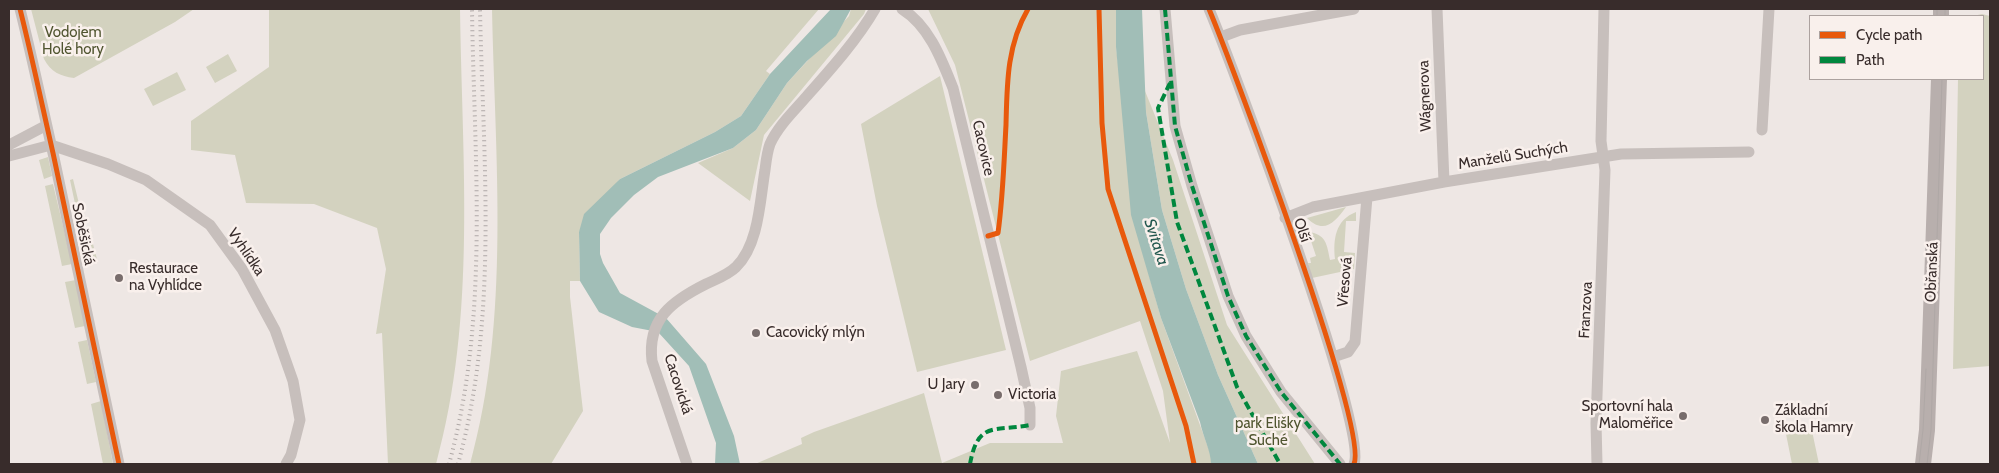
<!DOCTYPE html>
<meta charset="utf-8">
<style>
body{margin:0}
#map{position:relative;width:1999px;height:473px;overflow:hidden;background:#eee7e4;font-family:Cabin,sans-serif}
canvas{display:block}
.frame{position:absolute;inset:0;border:10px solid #382c2b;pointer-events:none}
.legend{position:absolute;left:1809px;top:15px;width:175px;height:65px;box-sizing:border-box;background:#f9f0ec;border:1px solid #aca29f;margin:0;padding:6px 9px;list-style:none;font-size:15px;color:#382c2b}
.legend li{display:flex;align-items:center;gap:10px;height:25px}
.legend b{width:25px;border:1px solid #aca29f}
</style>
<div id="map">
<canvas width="1999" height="473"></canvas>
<div class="frame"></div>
<ul class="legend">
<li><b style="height:6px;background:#e8590c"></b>Cycle path</li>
<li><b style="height:6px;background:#00873e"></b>Path</li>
</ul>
</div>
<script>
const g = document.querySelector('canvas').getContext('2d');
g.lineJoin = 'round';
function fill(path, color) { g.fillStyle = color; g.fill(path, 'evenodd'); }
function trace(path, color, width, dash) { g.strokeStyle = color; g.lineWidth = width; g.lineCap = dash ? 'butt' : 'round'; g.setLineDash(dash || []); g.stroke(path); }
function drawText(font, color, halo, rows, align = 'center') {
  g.font = font + ' Cabin,sans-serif'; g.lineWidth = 5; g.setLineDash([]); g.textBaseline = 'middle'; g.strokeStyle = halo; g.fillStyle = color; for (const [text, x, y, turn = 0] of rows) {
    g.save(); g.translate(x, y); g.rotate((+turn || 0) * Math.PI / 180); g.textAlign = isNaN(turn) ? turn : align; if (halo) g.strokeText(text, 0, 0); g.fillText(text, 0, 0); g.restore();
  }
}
fill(new Path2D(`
 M31,9H194L175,22L74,78C60,76 51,72 44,59Z
 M269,9H460C462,161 477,316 436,464H388L382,333L376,334L386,269L377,228L314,204L246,203L235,155L191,150V121L269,67Z
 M492,9H819L766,71L770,74L741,116L715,132L620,179L579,232L580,281H570V297L583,411L551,464H470C511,317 495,160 492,9Z
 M851,9H866L864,14L764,135L750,201L698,163L733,148L756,130L787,83L849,16Z
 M928,9H1116V47L1141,246L1161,318L1212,458L1211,464H755L802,444L801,438L814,432L924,393L942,463L990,443H1063L1056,416L1061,371L1137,351L1170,443L1163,391L1140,321L1030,361L955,65Z
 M1982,14L1990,16V366L1953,369L1958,79H1983V16H1973Z
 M228,54L237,71L215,83L206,67Z
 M177,72L186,90L153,106L144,89Z
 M940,76L1006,350L917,372L877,206L861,124Z
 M1145,91L1173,160L1227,325L1315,464H1258L1218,375L1186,289L1162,210L1146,112Z
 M48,157L52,176L44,179L39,160Z
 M73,179L81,212L77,213L70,180Z
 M53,184L72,264L62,266L45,186Z
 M1346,207C1335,222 1324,235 1307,218Z
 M1356,212V221H1346L1344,252L1355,253L1354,269L1312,278L1308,263H1311L1310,258L1316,256L1308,232C1326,234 1327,244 1330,260L1335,259C1333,240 1335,220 1356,212Z
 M81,229H89L98,263L87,259Z
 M76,280L85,326L75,328L65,282Z
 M87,340L96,382L87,384L78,342Z
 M101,401L113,464H103L91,404Z
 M1809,430L1812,431L1819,464H1792L1786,434Z`), '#d3d2bf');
fill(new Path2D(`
 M831,9H851L836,36L807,61L787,83L756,130L733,148L658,177L634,195L611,218L600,234V254L603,263L620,293L666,318L706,364L734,436L740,464H715L716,443L689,366L658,332L632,327L599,312L580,281L579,232L584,214L620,179L715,132L741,116L770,74Z
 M1116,9H1142L1146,112L1162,210L1186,289L1218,375L1258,464H1211C1211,451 1203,437 1200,422L1161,318L1131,215L1116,47Z`), '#a1beb7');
trace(new Path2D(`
 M20,9C32,57 42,105 53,153L119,464
 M902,9C929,26 941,58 953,88L1021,367L1030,408V425
 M1165,9L1175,126L1192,186L1228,296L1246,336L1281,392L1340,464
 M1209,9C1232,64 1369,429 1354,464
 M1437,9L1444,182
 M1221,37L1240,30L1354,9
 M1762,130L1769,9
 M9,145L45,126
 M9,156L51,145L108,164L146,180L210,225L242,269L275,330L293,381L300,420L291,455L286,464
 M1285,218L1313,207L1444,182L1621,154L1749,152
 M1333,357L1348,352L1355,342L1367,197
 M687,464L652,361C647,319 672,301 706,284C716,279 728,275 736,267C759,245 760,200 765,170C766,162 767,152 770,144C778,126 794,111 807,96C831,69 857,40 875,9
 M1597,464L1596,423L1605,170L1601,141L1604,9`), '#c7bfbc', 11);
trace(new Path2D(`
 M1941,16V9
 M1923,464L1927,430L1939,79`), '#b8afad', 16);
trace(new Path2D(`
 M1937,16V9
 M1945,16V9
 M1919,464L1923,430L1926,369
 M1927,464L1931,430L1942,79`), '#afa8a6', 1);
trace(new Path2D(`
 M449,464C490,316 474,160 472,9
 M458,464C499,316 483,160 480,9`), '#afa8a6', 4, [1, 4]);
trace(new Path2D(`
 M1165,9L1175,126L1192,186L1228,296L1246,336L1281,392L1340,464
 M1170,83L1158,108L1177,222L1237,387L1280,464
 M970,464C978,420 995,432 1030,425`), '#00873e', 4, [8, 4]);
trace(new Path2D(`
 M20,9C32,57 42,105 53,153L119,464
 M1099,9L1102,123L1108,189L1186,426L1194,464
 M1209,9C1232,64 1369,429 1354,464
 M988,236L998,233C1003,197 1004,161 1006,125C1007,83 1007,45 1028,9`), '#e8590c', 5);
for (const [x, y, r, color] of [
 [119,278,5,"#786d6c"],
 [756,333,5,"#786d6c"],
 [975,385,5,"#786d6c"],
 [998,395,5,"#786d6c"],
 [1683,416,5,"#786d6c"],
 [1765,420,5,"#786d6c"]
]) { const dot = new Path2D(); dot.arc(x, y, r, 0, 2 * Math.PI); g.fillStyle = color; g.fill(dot); trace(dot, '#f9f0ec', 2); }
drawText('15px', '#505530', '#f9f0ec', [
 ["Vodojem",73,33],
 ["Holé hory",73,50],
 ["park Elišky",1268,424],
 ["Suché",1268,441]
]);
drawText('15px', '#382c2b', '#f9f0ec', [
 ["Wágnerova",1425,96,-92],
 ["Cacovice",983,148,77],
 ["Manželů Suchých",1513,156,-9],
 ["Olší",1302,230,71],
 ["Soběšická",83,234,78],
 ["Vyhlídka",246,252,56],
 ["Obřanská",1932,272,-88],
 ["Vřesová",1345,282,-85],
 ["Franzova",1586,310,-87],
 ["Cacovická",678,384,72]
]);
drawText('15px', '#382c2b', '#f9f0ec', [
 ["Restaurace",129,269],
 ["na Vyhlídce",129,286],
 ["Cacovický mlýn",766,333],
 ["U Jary",965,385,"right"],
 ["Victoria",1008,395],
 ["Sportovní hala",1673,407,"right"],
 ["Maloměřice",1673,424,"right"],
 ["Základní",1775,411],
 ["škola Hamry",1775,428]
], 'left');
drawText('italic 16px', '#22574e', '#f9f0ec', [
 ["Svitava",1156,242,72]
]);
</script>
